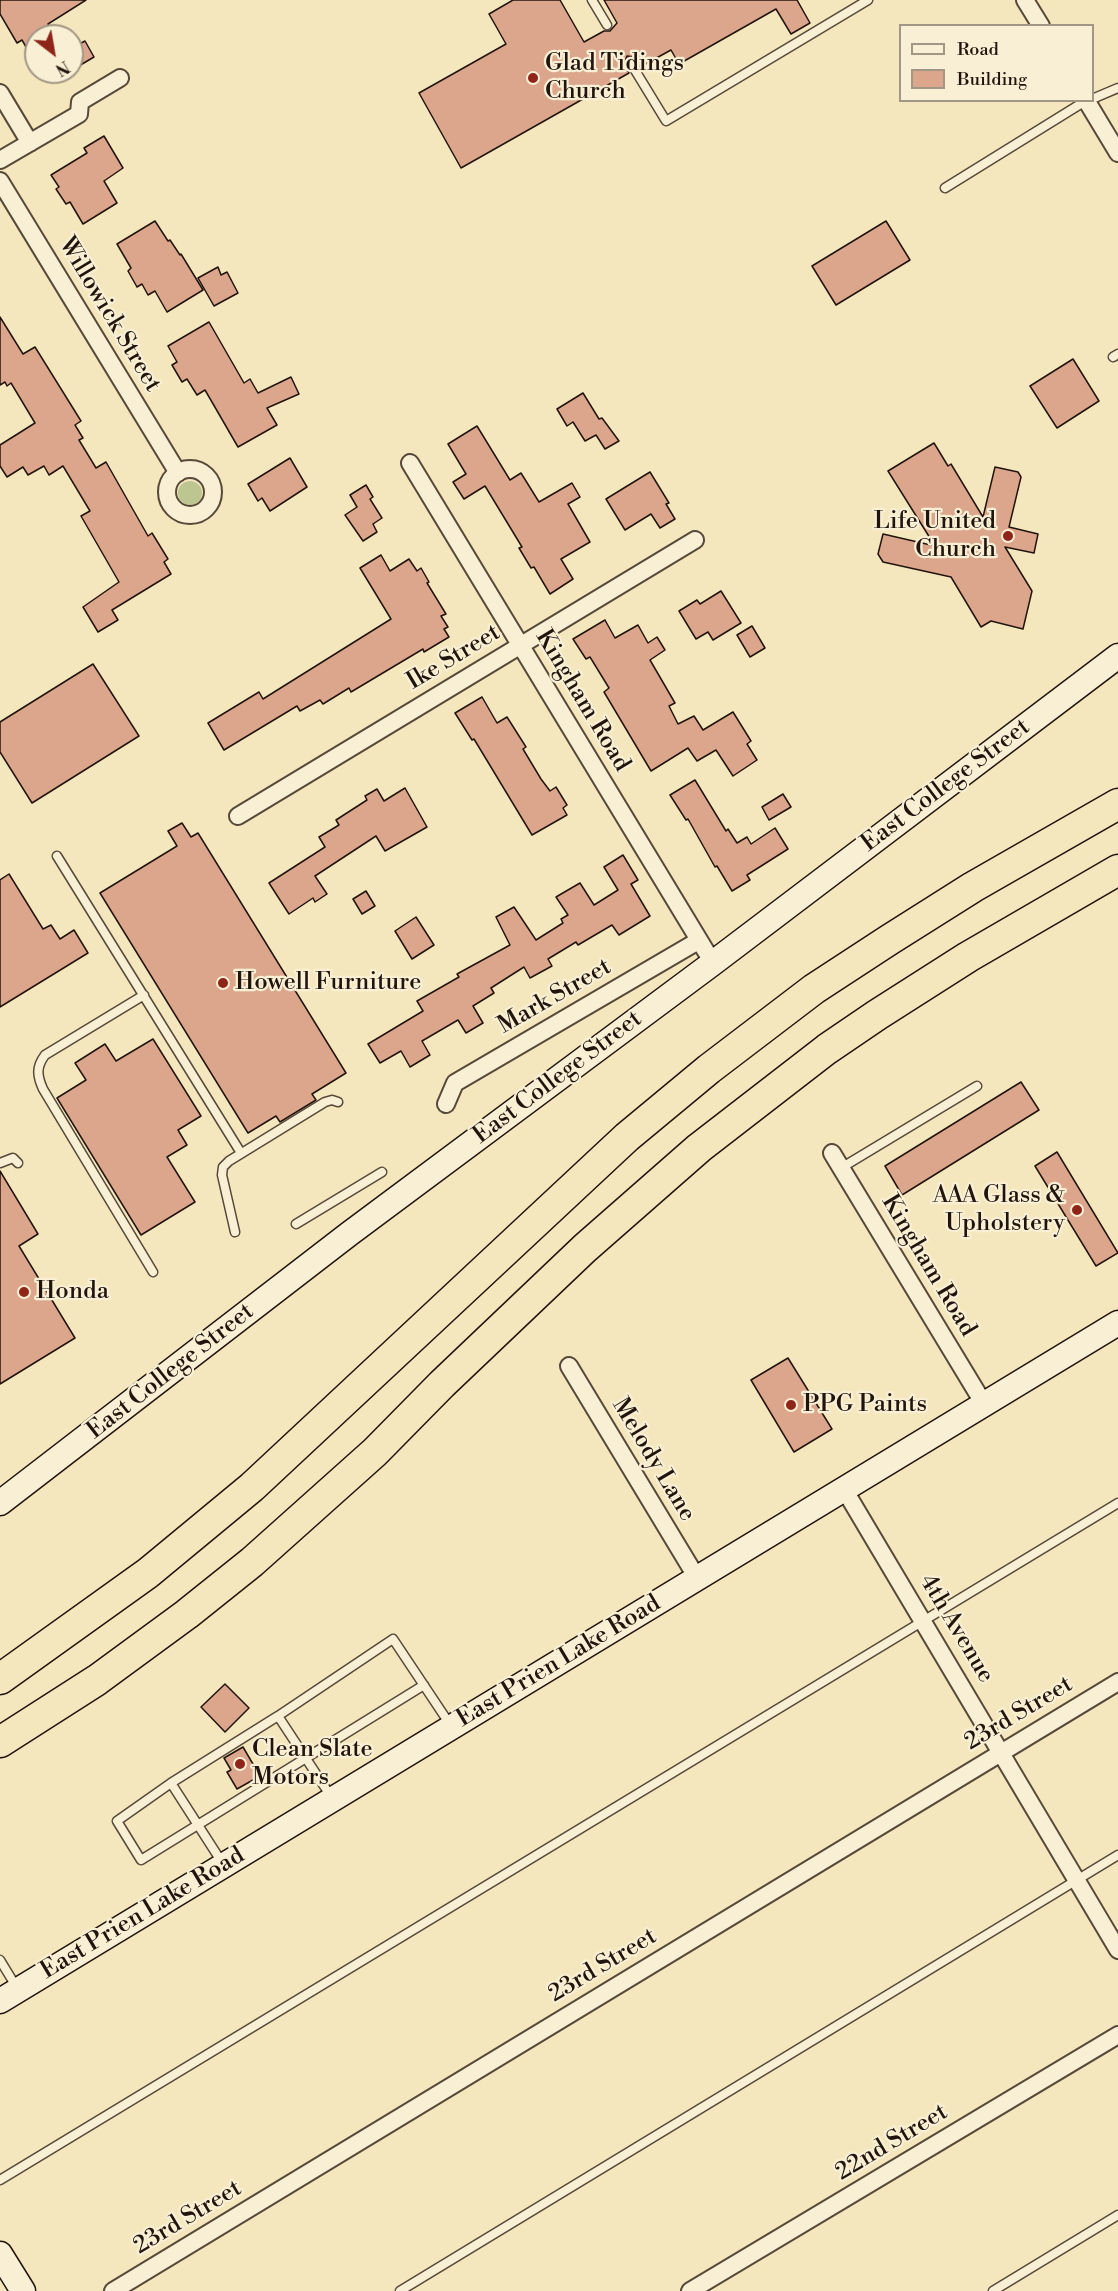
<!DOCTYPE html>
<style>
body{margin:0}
#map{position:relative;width:1118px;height:2291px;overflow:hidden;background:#f5e7bd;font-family:"Libre Bodoni",serif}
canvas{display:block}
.legend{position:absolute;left:899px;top:24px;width:195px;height:78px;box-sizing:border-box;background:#f8efd4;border:2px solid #a29784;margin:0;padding:8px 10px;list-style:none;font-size:18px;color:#21140d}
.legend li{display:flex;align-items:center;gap:12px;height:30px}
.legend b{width:30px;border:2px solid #a29784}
.north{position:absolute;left:24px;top:24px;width:60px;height:60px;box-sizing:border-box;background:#f8efd4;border:2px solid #a29784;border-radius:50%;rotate:149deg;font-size:16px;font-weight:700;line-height:24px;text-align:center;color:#21140d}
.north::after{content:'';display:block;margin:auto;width:21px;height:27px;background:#8f2418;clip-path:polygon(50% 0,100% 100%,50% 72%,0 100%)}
</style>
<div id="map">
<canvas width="1118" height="2291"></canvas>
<ul class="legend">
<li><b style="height:8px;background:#f8efd4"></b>Road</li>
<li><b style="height:16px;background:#dca68c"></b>Building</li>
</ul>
<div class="north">N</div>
</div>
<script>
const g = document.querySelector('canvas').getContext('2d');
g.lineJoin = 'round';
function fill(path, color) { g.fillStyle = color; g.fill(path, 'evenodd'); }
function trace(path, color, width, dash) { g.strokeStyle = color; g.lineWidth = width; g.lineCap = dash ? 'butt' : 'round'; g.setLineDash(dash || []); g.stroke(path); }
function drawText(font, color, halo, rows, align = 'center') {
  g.font = font + ' "Libre Bodoni",serif'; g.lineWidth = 4.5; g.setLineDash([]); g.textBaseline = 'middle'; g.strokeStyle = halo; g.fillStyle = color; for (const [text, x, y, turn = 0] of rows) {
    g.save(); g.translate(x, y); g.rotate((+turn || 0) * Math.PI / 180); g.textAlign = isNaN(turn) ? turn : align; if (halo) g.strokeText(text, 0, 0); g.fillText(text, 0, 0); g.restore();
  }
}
fill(new Path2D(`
 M178 493a12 12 0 1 1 24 0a12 12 0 1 1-24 0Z`), '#bdc590');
const building = new Path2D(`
 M0,0H86L48,24L56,36H36V64L22,40L17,43L0,14Z
 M513,0H560L584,42L604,31H610L617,23L604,0H797L810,23L791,34L776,9L679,64L671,50L640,67L634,57L627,56L624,63L629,73L461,168L419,93L506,44L489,14Z
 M85,41L94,57L72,70V48Z
 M104,136L123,168L104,181L117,203L83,224L70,202L66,204L56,189L59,187L51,175L87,153L84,148Z
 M155,221L168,241L170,240L180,255L181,254L203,290L167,312L155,291L148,295L142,284L137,287L128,271L131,268L117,244Z
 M886,221L910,260L836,305L812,266Z
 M218,267L221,275L227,272L238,293L214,306L198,278Z
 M0,317L23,354L35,347L81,421L75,425L83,438L79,440L96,468L106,462L148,536L152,533L168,559L164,562L171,574L112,610L118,620L98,632L83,607L119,582L81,516L90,511L63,466L49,475L44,466L28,475L23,467L7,477L0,466V445L35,423L11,383L7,386L5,382L0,385Z
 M209,322L244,383L250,379L258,393L291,377L299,394L267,408L277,425L238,447L205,390L197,395L187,379L182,382L172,365L177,362L168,346Z
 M1073,359L1099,401L1057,428L1030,386Z
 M583,393L599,419L602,418L619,441L605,449L596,435L585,441L573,422L567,426L557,409Z
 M477,426L510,480L521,473L539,502L572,483L580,497L568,504L590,542L561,559L573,579L550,594L534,567L531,568L519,548L522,547L485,486L464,499L453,482L466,474L448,444Z
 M934,443L948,466L951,464L983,517L995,467L1018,472L1021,477L1009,527L1038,534L1034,553L1005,547L1032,591L1023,629L991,621L981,627L951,577L883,562L878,554L883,534L935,546L888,471Z
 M290,458L307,487L270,511L262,498L258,501L248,484Z
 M650,472L669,503L666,504L675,519L660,528L651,514L625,530L606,499Z
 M366,485L373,497L370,499L382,518L373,524L377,532L363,541L345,515L357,507L350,495Z
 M381,555L390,571L409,559L417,571L421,568L429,582L427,583L446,614L441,616L448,627L444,629L449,637L424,652L423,649L351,692L349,688L323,704L320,700L300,711L297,706L224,750L208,723L259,692L263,699L391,619L360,568Z
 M721,591L741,623L713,640L708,632L696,639L679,611L697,600L700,604Z
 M605,620L615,638L638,625L648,643L657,637L665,650L650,660L675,703L669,706L678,724L694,716L703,730L733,712L751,741L747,744L757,760L733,776L716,750L697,761L688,748L651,771L604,692L609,688L590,657L586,659L573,639Z
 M752,626L765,648L750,657L737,635Z
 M93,664L139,736L32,803L0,752V722Z
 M482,697L497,723L507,717L526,747L523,749L541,779L550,791L556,787L567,805L563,808L567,815L532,835L474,739L472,740L455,713Z
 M695,780L726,831L728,829L737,843L747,837L751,844L775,828L788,849L747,875L750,880L732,891L717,866L715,867L688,819L686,820L670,795Z
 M405,788L427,827L385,851L376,836L315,876L327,894L315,902L313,898L289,914L269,883L325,847L319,837L339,825L336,820L367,800L365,796L377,789L384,801Z
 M783,794L791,807L769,820L762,807Z
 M182,823L191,837L198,833L346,1073L312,1094L316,1100L280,1122L276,1116L248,1133L100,893L177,846L168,831Z
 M623,855L638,880L631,884L650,916L619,935L612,925L578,945L576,942L548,959L552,966L530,978L524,967L491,988L494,993L473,1006L483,1023L466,1033L458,1020L422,1041L430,1055L410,1067L401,1051L380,1063L368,1044L423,1011L417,1001L459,977L457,974L510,945L496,917L514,907L536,940L563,923L561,919L568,915L556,897L580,883L594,905L618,890L604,867Z
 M9,874L43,929L51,925L60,939L74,930L88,953L0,1007V880Z
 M366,891L375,906L362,914L353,899Z
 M416,917L434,945L412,959L395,931Z
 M153,1039L201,1116L178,1130L187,1145L167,1157L195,1202L141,1235L57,1098L86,1080L75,1063L105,1044L116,1061Z
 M1021,1082L1039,1110L902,1195L885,1166Z
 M1057,1152L1118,1253L1096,1266L1035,1166Z
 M0,1171L38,1234L19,1246L75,1338L0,1384Z
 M788,1358L832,1429L794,1452L751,1380Z
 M225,1684L249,1708L225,1732L201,1707Z
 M243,1747L260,1776L237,1789L227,1772L231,1770L224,1758Z`);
fill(building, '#dca68c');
trace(building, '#21140d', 1.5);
const lane = new Path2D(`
 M592,0L607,25
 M630,62L666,121L868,0
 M1092,99L1118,88
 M945,188L1087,100
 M1113,357L1118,354
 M57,856L241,1153
 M144,995L45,1055C36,1067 37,1076 43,1089L153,1272
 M0,1163L13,1158L18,1163
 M841,1168L977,1086
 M296,1224L382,1172
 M235,1232L222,1175L223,1167L229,1161L325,1102L332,1100L338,1102
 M171,1783L117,1821L141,1860L424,1685
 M332,1798L278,1716L393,1639L451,1726
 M223,1864L171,1783L278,1716
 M0,1960L17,1988
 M0,2180L1118,1503
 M400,2291L1118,1855
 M993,2291L1118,2215`);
const street = new Path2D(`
 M1025,0L1041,26
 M0,93L30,143
 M1086,100L1118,153
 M0,160L79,114L80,102L120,78
 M0,181L178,473
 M410,463L713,963
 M167 492a23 23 0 1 1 46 0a23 23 0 1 1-46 0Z
 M238,816L695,540
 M446,1104L455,1083L698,941
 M832,1153L984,1404
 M569,1366L697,1578
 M844,1489L1118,1950
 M113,2291L1118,1682
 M690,2291L1118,2035`);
const secondary = new Path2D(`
 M0,1503L349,1234L713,963L1118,656
 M0,2001L1118,1323
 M0,2254L23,2291`);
const highway = new Path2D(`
 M0,1679L148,1573L252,1487L627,1137L709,1069L814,989L889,940L973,887L1118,804
 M0,1742L97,1680L187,1614L252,1562L375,1452L442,1384L585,1248L699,1148L827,1049L877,1015L968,957L1118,870`);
trace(lane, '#564939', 11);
trace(street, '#564939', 20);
trace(secondary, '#21140d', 27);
trace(highway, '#21140d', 33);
trace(lane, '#f8efd4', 8);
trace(street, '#f8efd4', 16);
trace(secondary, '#f8efd4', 24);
trace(highway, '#f5e7bd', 30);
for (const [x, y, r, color] of [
 [533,78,6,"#8f2418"],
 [1008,536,6,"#8f2418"],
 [223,983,6,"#8f2418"],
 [1077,1210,6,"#8f2418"],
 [24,1292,6,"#8f2418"],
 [791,1405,6,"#8f2418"],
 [240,1764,6,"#8f2418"]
]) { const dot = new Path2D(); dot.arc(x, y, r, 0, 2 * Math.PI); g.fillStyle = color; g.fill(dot); trace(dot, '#f8efd4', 2); }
drawText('24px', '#21140d', '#f8efd4', [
 ["Glad Tidings",545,64],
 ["Church",545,92],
 ["Life United",996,522,"right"],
 ["Church",996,550,"right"],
 ["Howell Furniture",235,983],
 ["AAA Glass &",1065,1196,"right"],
 ["Upholstery",1065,1224,"right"],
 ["Honda",36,1292],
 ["PPG Paints",803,1405],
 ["Clean Slate",252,1750],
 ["Motors",252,1778]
], 'left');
drawText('24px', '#21140d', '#f8efd4', [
 ["Willowick Street",109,315,59],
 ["Ike Street",454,658,-31],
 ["Kingham Road",582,701,59],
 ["East College Street",946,786,-37],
 ["Mark Street",555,997,-30],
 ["East College Street",558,1078,-37],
 ["Kingham Road",928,1266,59],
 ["East College Street",171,1372,-38],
 ["Melody Lane",653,1460,59],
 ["4th Avenue",956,1629,59],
 ["East Prien Lake Road",559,1662,-31],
 ["23rd Street",1019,1714,-31],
 ["East Prien Lake Road",143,1914,-31],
 ["23rd Street",603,1966,-31],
 ["22nd Street",892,2143,-31],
 ["23rd Street",188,2218,-31]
]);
</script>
